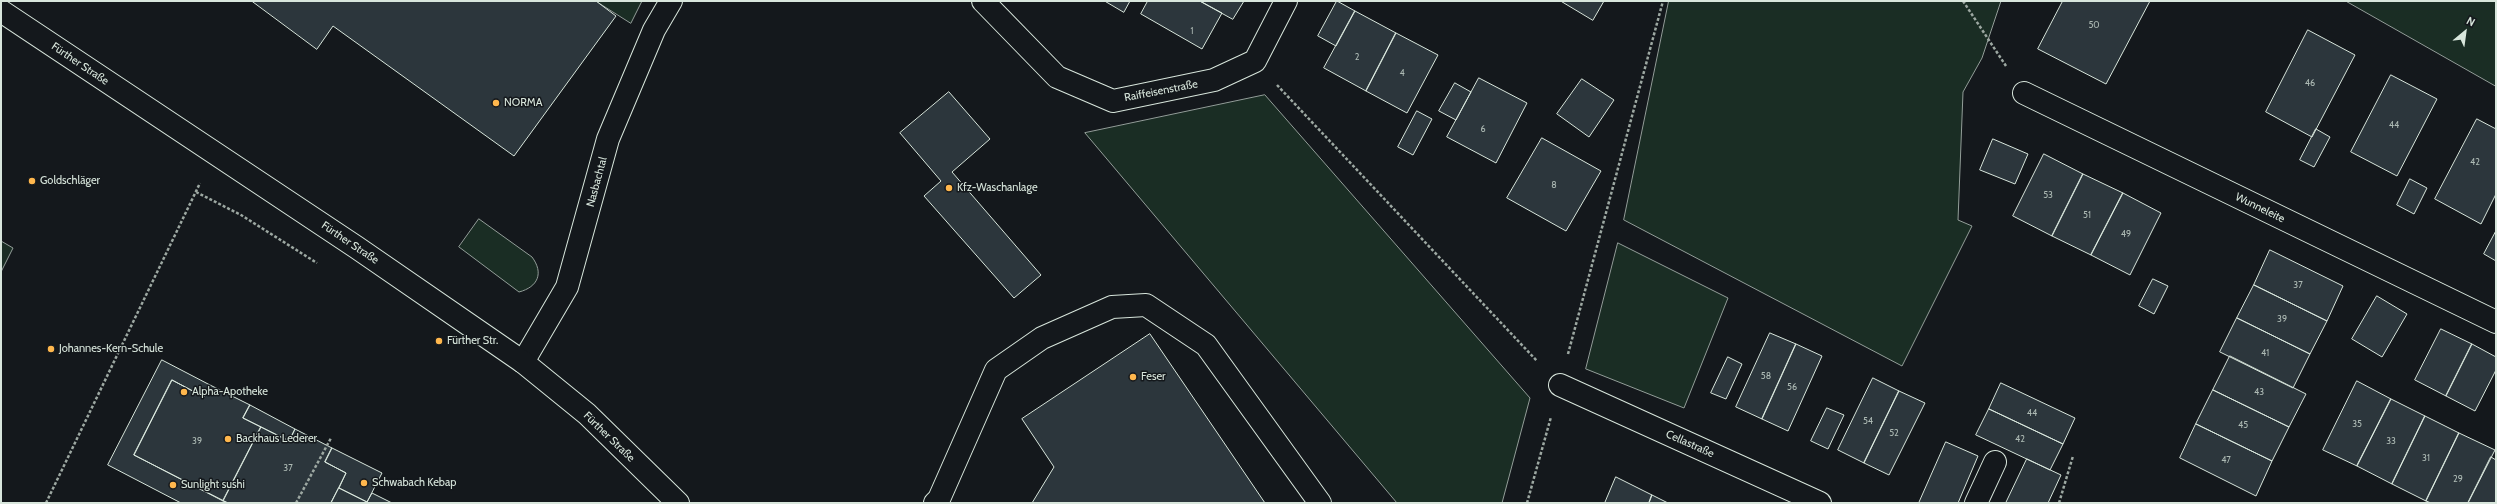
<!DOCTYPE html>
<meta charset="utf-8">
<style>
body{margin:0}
#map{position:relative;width:2497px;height:504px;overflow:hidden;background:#14181c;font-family:Cabin,sans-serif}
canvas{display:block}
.frame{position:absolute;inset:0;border:2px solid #d8e6dc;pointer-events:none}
.north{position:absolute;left:2445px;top:12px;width:40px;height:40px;-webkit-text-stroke:3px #14181c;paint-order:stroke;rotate:29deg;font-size:11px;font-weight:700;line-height:16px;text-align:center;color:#d8e6dc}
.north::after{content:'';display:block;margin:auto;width:14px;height:18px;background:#d8e6dc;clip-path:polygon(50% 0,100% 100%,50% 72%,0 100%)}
</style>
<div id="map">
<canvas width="2497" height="504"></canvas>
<div class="frame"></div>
<div class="north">N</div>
</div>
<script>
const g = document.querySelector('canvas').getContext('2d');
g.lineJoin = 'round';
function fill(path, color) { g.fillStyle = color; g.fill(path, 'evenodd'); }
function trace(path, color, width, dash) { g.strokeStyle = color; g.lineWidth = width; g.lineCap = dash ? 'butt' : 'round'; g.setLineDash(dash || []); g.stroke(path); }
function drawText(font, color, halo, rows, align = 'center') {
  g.font = font + ' Cabin,sans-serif'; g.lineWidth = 3; g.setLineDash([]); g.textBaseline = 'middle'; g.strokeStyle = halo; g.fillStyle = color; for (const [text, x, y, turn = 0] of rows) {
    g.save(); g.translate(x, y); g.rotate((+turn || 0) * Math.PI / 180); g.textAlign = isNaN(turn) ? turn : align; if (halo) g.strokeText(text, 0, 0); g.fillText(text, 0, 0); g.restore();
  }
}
const green = new Path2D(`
 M596,1H642L631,23Z
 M1669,1H2001L1982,58L1963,92L1958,220L1972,226L1902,366L1624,220Z
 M2346,1H2496V86Z
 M1265,95L1530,398L1502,503H1397L1085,133Z
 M479,219L532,257C544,273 538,287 519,292L459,247Z
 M1,241L13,248L1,272Z
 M1618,243L1728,298L1684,408L1586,369Z`);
fill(green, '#1a2d24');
trace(green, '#939e99', 1);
const building = new Path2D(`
 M252,1H596L616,16L514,156L333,26L317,49Z
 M1105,1H1130L1124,12Z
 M1148,1H1200L1222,13L1202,49L1141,14Z
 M1200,1H1244L1233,19Z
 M1337,1L1355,11L1336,46L1318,36Z
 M1561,1H1604L1593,20Z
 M2063,1H2150L2106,84L2038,49Z
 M1355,11L1396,33L1366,91L1324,68Z
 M2308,30L2355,55L2312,137L2266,112Z
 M1396,33L1438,55L1407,113L1366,91Z
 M2391,75L2437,99L2397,176L2351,152Z
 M1479,78L1527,103L1496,163L1447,137Z
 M1582,79L1614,100L1589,137L1557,114Z
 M1455,83L1471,92L1456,120L1439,111Z
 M949,92L990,139L952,172L1041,275L1014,298L924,196L941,181L900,133Z
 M1417,111L1432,119L1413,155L1398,147Z
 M2477,119L2496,129V194L2481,224L2435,199Z
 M2316,129L2330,137L2314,167L2300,160Z
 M1542,138L1601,171L1566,231L1507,198Z
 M1993,139L2028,154L2015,184L1980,170Z
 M2044,154L2083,174L2052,236L2013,216Z
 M2083,174L2123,193L2091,255L2052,236Z
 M2410,179L2427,188L2414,214L2397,205Z
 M2123,193L2161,213L2130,275L2091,255Z
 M2496,231V261L2484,254Z
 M2270,250L2343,286L2327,321L2254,285Z
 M2153,279L2168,286L2154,314L2139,306Z
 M2254,285L2327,321L2310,354L2237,318Z
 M2377,296L2407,314L2382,357L2352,339Z
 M2237,318L2310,354L2293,388L2220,352Z
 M2441,329L2472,344L2446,396L2415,380Z
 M1770,333L1796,344L1762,419L1736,407Z
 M1150,334L1265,503H1032L1054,467L1022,419Z
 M1796,344L1822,356L1788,431L1762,419Z
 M2472,344L2496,357V370L2475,411L2446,396Z
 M2230,356L2306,394L2289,427L2213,390Z
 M1728,357L1742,364L1726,399L1711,393Z
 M162,360L210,385L204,397L172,380L134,455L228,503H181L108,465Z
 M1873,378L1899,391L1864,463L1838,450Z
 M172,380L204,397L210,385L250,405L243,418L261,427L223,501L134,455Z
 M2357,381L2391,399L2357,466L2323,450Z
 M2001,383L2075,418L2063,444L1989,409Z
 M2213,390L2289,427L2272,461L2196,424Z
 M1899,391L1925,403L1889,475L1864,463Z
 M2391,399L2425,416L2392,484L2357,466Z
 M250,405L295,429L289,441L243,418Z
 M1827,408L1844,415L1828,449L1811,441Z
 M1989,409L2063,444L2050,470L1976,435Z
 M2425,416L2459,433L2426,501L2392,484Z
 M2196,424L2272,461L2256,496L2180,458Z
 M261,427L289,441L295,429L332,448L325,462L346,473L331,503H228L223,501Z
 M2459,433L2495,450L2468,503H2431L2426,501Z
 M1946,442L1978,456L1958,503H1919Z
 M332,448L382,473L367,502L339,488L346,473L325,462Z
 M2491,457L2496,460V503H2468Z
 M2027,459L2061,475L2048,503H2006Z
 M1616,477L1652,495L1649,503H1605Z
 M339,488L367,502L372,493L392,503H331Z
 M1652,495L1668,503H1649Z`);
fill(building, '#2c363c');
trace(building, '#d8e6dc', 1);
const minor = new Path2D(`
 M983,1L1057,77L1113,101L1214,80L1255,61L1286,1
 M2024,93L2496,322
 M523,362L567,287L608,139L654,30L671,1
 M1560,385L1820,503
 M935,503L939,499L996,370L1042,338L1112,307L1146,305L1206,345L1320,503
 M1976,503L1995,462`);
const major = new Path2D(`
 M1,11L356,247L523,362L587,414L678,503`);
trace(minor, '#d8e6dc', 24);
trace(major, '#d8e6dc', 24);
trace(new Path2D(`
 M1963,1L2006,66
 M1277,85L1537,361
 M196,192L241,215L317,263
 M1568,354L1663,1
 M46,503L200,183
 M296,503L331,438
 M1527,503L1551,417
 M2059,503L2073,456`), '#9da8a2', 2.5, [3, 2]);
trace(minor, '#14181c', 22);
trace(major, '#14181c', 22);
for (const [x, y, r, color] of [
 [496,103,4,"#ffb74d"],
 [32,181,4,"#ffb74d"],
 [949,188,4,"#ffb74d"],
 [439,341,4,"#ffb74d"],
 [51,349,4,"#ffb74d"],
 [1133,377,4,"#ffb74d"],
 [184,392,4,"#ffb74d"],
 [228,439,4,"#ffb74d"],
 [364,483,4,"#ffb74d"],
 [173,485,4,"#ffb74d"]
]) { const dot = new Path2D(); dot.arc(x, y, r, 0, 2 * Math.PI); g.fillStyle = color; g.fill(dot); trace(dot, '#14181c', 1.5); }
drawText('9px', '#adbab4', null, [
 ["50",2094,25],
 ["1",1192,31],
 ["2",1357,57],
 ["4",1402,73],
 ["46",2310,83],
 ["44",2394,125],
 ["6",1483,129],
 ["42",2475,162],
 ["8",1554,185],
 ["53",2048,195],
 ["51",2087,215],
 ["49",2126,234],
 ["37",2298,285],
 ["39",2282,319],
 ["41",2265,353],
 ["58",1766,376],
 ["56",1792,387],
 ["43",2259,392],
 ["44",2032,413],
 ["54",1868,421],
 ["35",2357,424],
 ["45",2243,425],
 ["52",1894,433],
 ["42",2020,439],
 ["39",197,441],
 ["33",2391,441],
 ["31",2426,458],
 ["47",2226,460],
 ["37",288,468],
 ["29",2458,479]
]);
drawText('11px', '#d8e6dc', '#14181c', [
 ["Fürther Straße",80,64,34],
 ["Raiffeisenstraße",1161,91,-11],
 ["Nasbachtal",597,182,-75],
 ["Wunneleite",2260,208,26],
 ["Fürther Straße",350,243,34],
 ["Fürther Straße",609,437,44],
 ["Cellastraße",1690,444,24]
]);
drawText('11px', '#d8e6dc', '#14181c', [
 ["NORMA",504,103],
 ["Goldschläger",40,181],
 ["Kfz-Waschanlage",957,188],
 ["Fürther Str.",447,341],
 ["Johannes-Kern-Schule",59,349],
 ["Feser",1141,377],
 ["Alpha-Apotheke",192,392],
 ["Backhaus Lederer",236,439],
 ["Schwabach Kebap",372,483],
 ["Sunlight sushi",181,485]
], 'left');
</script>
